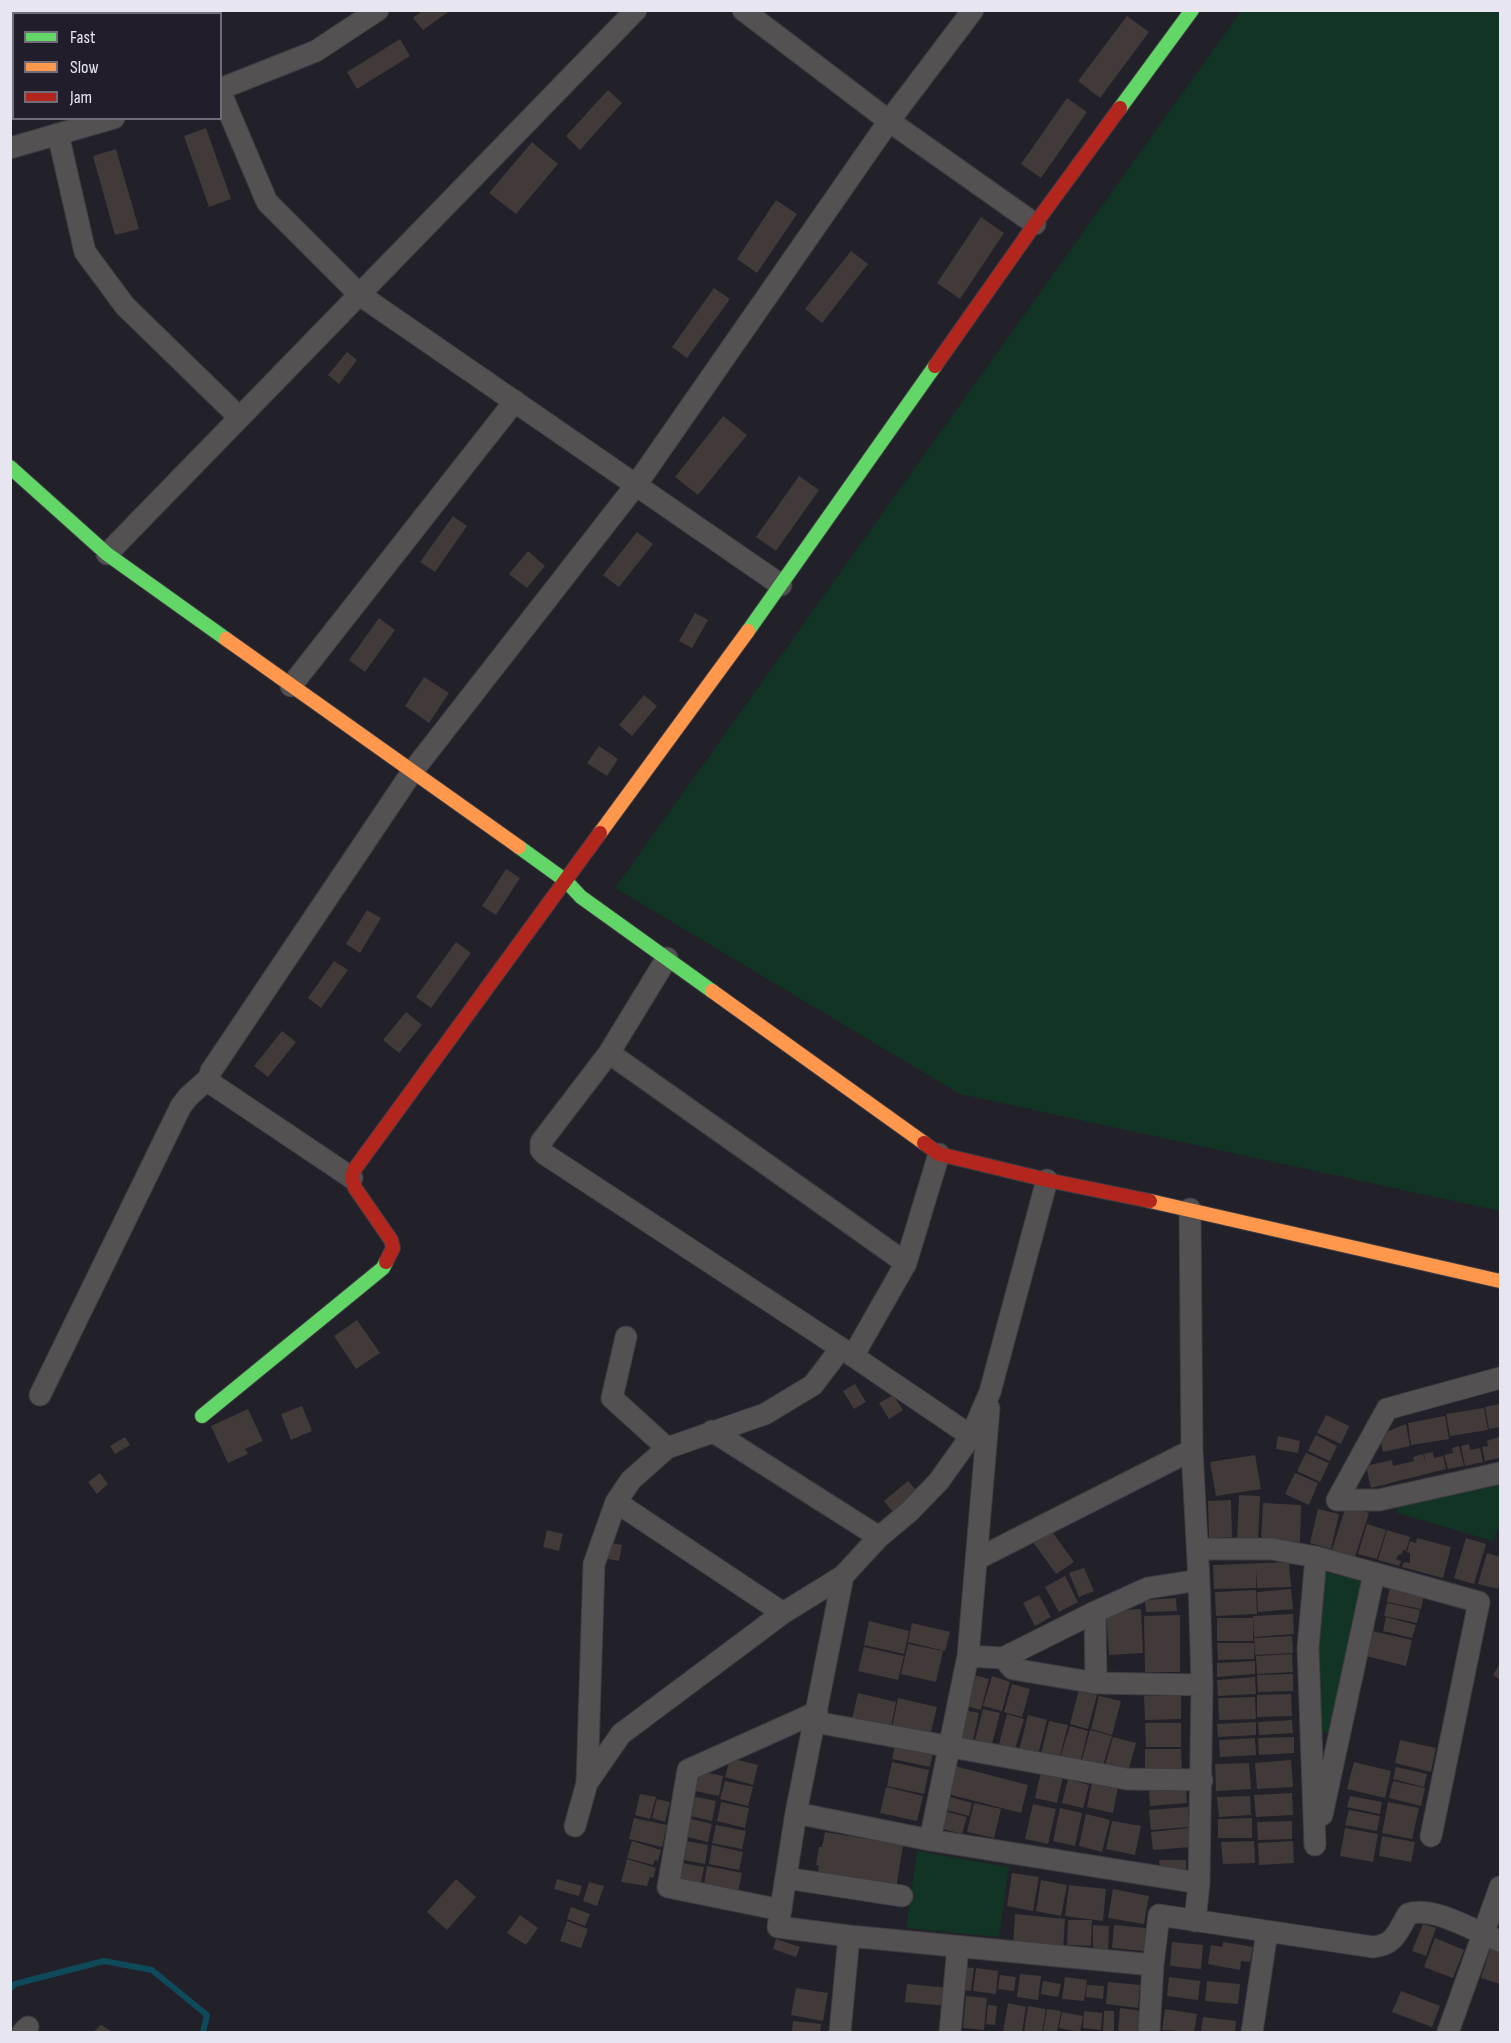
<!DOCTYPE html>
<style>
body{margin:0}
#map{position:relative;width:1511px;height:2043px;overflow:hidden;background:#222028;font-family:"Sofia Sans Condensed",sans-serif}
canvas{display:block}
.frame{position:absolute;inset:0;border:12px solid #e7e5ef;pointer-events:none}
.legend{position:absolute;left:12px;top:12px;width:210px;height:108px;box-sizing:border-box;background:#211d2b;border:2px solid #706d79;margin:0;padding:8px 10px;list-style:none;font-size:18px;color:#e7e5ef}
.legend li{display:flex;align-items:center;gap:12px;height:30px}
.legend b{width:30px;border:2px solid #706d79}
</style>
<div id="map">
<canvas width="1511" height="2043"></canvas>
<div class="frame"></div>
<ul class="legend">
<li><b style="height:8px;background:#63d668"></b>Fast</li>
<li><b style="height:8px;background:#ff974d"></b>Slow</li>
<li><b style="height:8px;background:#b3261e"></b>Jam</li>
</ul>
</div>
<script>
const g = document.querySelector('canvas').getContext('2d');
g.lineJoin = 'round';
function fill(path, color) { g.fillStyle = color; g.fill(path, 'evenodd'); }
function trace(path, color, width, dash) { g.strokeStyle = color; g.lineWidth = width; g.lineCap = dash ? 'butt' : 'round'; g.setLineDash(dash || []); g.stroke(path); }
fill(new Path2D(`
 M1241,11H1500V1211L960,1094L615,888Z
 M1500,1485V1523L1493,1541L1397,1513L1399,1506Z
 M1321,1571L1364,1582L1334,1734L1317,1732Z
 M917,1851L1009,1867L999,1937L906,1928Z`), '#123425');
trace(new Path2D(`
 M10,1989L15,1984L104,1961L152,1970L207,2015L203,2032`), '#0e4a5a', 6);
fill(new Path2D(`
 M423,10H451L423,30L413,18Z
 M1127,16L1149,32L1100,98L1078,81Z
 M400,39L410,56L357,89L347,72Z
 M608,90L622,103L580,150L566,136Z
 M1067,98L1087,112L1041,178L1021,164Z
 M206,128L231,199L209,207L184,136Z
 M532,142L558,164L516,214L489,193Z
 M116,149L139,229L115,235L93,156Z
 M776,200L797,214L757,273L737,259Z
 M981,217L1004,233L960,299L937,283Z
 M851,251L868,264L822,323L805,309Z
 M714,288L730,299L687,358L672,347Z
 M347,352L357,360L339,384L328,375Z
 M723,416L747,435L698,495L675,477Z
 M799,476L819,490L776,551L756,537Z
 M453,516L467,526L435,572L420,562Z
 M637,532L653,544L619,587L603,575Z
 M528,551L545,566L527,588L509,574Z
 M695,613L708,620L692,648L679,641Z
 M379,618L395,630L365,672L349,660Z
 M424,677L449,693L429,723L405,706Z
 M644,695L657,706L632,736L619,725Z
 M599,746L618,759L607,776L587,763Z
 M506,869L520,878L496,915L482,906Z
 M367,910L381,918L360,953L346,944Z
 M456,942L471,953L431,1008L416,997Z
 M334,961L348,970L321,1008L308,998Z
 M406,1012L422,1025L399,1053L383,1040Z
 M282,1031L296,1042L268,1077L254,1066Z
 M357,1320L380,1353L356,1369L334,1336Z
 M855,1384L866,1402L854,1409L843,1391Z
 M893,1395L903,1410L889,1419L879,1403Z
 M1500,1404V1427L1489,1429L1485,1407Z
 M302,1406L312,1431L291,1440L281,1414Z
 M1484,1408L1488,1430L1450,1436L1446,1414Z
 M248,1409L263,1441L245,1449L248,1454L228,1463L211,1426Z
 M1326,1415L1349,1426L1341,1444L1317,1433Z
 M1445,1416L1449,1439L1411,1445L1408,1423Z
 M1406,1424L1410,1446L1383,1452L1379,1435Z
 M1316,1435L1337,1446L1330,1461L1308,1451Z
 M1278,1436L1300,1441L1298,1453L1276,1449Z
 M125,1437L130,1445L115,1454L110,1446Z
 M1499,1437L1500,1458L1485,1461L1482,1447L1488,1446L1487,1441Z
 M1469,1444L1470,1450L1480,1448L1483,1462L1465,1466L1461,1446Z
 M1459,1446L1464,1466L1448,1469L1444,1455L1453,1453L1452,1448Z
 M1433,1452L1434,1458L1443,1456L1446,1469L1371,1488L1366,1466L1392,1460L1393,1466L1414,1461L1413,1457L1423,1454L1426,1463L1424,1454Z
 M1306,1453L1329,1463L1320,1482L1297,1471Z
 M1255,1455L1261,1489L1216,1496L1210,1462Z
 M100,1473L108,1484L97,1494L88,1482Z
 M1295,1473L1318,1483L1309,1505L1285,1494Z
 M908,1481L917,1491L893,1512L884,1501Z
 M1239,1495L1260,1496L1258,1541L1237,1540Z
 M1231,1500L1232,1537L1209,1538L1208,1501Z
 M1263,1503L1301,1505L1300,1542L1261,1540Z
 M1346,1506L1369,1513L1355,1557L1332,1550Z
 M1318,1509L1339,1514L1331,1549L1310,1543Z
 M1367,1524L1386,1530L1377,1559L1358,1554Z
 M547,1530L563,1534L559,1551L543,1547Z
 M1051,1530L1074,1562L1056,1574L1033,1542Z
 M1387,1530L1410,1537L1406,1551L1403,1550L1402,1554L1398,1555L1396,1559L1401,1561L1399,1566L1378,1560Z
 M1417,1538L1451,1547L1443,1578L1402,1567L1404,1562L1410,1563V1553L1407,1552L1410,1541L1416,1543Z
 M1466,1538L1486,1544L1474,1584L1454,1578Z
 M606,1542L622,1545L619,1561L603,1558Z
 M1487,1553L1500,1557V1580L1498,1589L1478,1584Z
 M1289,1562L1291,1587L1257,1588L1256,1568V1588L1214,1589L1213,1565Z
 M1084,1568L1094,1591L1079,1597L1069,1573Z
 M1065,1576L1078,1602L1059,1612L1045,1587Z
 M1390,1587L1424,1594L1421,1609L1387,1602Z
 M1291,1589L1293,1609L1258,1612L1257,1592Z
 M1256,1590L1257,1614L1216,1616L1215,1592Z
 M1039,1595L1051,1617L1035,1626L1023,1603Z
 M1176,1598L1177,1611L1146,1612L1145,1600Z
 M1387,1603L1420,1610L1417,1623L1384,1616Z
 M1141,1609L1143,1653L1109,1655L1106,1611Z
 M1293,1614L1294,1634L1254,1637L1253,1616Z
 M1180,1615V1672H1145L1144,1616Z
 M1386,1617L1416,1625L1412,1638L1383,1631Z
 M1217,1618H1253V1641H1217Z
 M869,1621L909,1631L904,1654L864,1645Z
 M912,1623L950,1632L945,1651L908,1642Z
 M1372,1631L1412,1640L1406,1666L1366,1656Z
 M1292,1636L1293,1653L1255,1655L1254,1638Z
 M1217,1643H1254V1659L1218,1660Z
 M908,1644L943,1651L936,1682L901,1674Z
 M864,1647L904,1656L898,1680L858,1671Z
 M1292,1654L1293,1672L1257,1674L1256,1656Z
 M1255,1661V1674L1217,1677V1663Z
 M1500,1663V1680L1493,1675Z
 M970,1674L989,1679L981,1710L962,1705Z
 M1293,1674V1691L1258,1692L1257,1675Z
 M992,1676L1010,1682L1002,1711L983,1706Z
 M1255,1677L1256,1694L1218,1696L1217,1680Z
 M1012,1684L1030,1689L1022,1717L1004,1712Z
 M1079,1690L1097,1695L1088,1729L1070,1724Z
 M858,1693L896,1702L890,1732L851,1723Z
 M1291,1694L1292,1716L1257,1717V1695Z
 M1181,1695V1719L1145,1720L1144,1696Z
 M1099,1696L1121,1701L1112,1735L1091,1729Z
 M1255,1697L1256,1719L1219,1720L1218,1698Z
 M898,1698L937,1707L929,1740L891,1732Z
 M959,1709L979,1713L973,1740L953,1736Z
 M983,1709L1000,1713L992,1744L975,1740Z
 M1007,1714L1024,1719L1015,1749L999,1744Z
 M1028,1715L1047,1720L1038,1755L1019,1750Z
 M1292,1720L1293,1733L1259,1735L1258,1722Z
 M1049,1721L1068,1725L1059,1759L1041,1754Z
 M1256,1722V1735L1218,1737L1217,1724Z
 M1145,1723H1181V1747H1146Z
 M1070,1726L1088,1731L1080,1763L1060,1758Z
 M1090,1730L1112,1736L1102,1769L1081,1763Z
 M1113,1737L1136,1743L1127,1775L1104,1769Z
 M1294,1737V1753L1259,1755L1258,1738Z
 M1255,1738L1256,1755L1220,1757L1219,1740Z
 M896,1740L934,1749L930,1767L892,1759Z
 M1400,1740L1436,1748L1431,1772L1395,1763Z
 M1145,1749H1181L1182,1772H1145Z
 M730,1758L758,1765L753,1785L725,1777Z
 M1291,1760L1293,1787L1257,1789L1255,1763Z
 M892,1762L929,1770L924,1794L887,1786Z
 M1354,1762L1391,1771L1385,1798L1347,1789Z
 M1249,1763L1251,1789L1216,1791L1215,1764Z
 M951,1765L1028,1785L1021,1813L944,1793Z
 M1396,1767L1427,1774L1424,1787L1393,1779Z
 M699,1771L723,1776L719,1796L695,1791Z
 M1041,1772L1063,1777L1057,1803L1035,1798Z
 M1068,1779L1089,1785L1083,1808L1062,1803Z
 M725,1781L753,1787L748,1806L720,1799Z
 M1393,1781L1425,1788L1421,1806L1389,1798Z
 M1092,1782L1118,1787L1113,1813L1087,1807Z
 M1186,1786L1187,1803L1150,1806L1149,1790Z
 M886,1787L923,1796L917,1821L880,1813Z
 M1292,1793L1293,1815L1256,1817L1254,1795Z
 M640,1794L656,1797L650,1819L635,1815Z
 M691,1796L716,1801L712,1821L686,1815Z
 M946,1796L972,1803L969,1816L943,1809Z
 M1250,1796L1251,1815L1219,1817L1217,1797Z
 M1350,1796L1382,1802L1380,1814L1347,1807Z
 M657,1799L670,1802L665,1822L652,1818Z
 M721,1802L749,1808L745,1828L717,1821Z
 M1388,1802L1419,1808L1412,1839L1382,1833Z
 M974,1803L1001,1809L994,1838L967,1832Z
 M1033,1804L1056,1809L1048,1844L1025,1839Z
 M1188,1807L1189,1827L1151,1830L1149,1810Z
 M1060,1808L1082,1813L1075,1846L1053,1841Z
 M940,1810L967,1817L962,1834L936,1827Z
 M1349,1810L1380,1816L1377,1831L1345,1825Z
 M1086,1814L1110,1820L1102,1852L1079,1846Z
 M634,1818L667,1825L662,1847L629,1839Z
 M687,1818L712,1824L708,1842L683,1836Z
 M1252,1818V1838H1218V1819Z
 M1112,1821L1141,1826L1135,1855L1106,1849Z
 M1292,1821V1839L1258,1840L1257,1822Z
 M716,1825L746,1831L742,1849L712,1843Z
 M1189,1828L1191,1847L1153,1850L1151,1832Z
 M1345,1828L1378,1834L1373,1862L1340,1856Z
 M825,1832L903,1845L896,1889L817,1876L819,1866L816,1865L819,1847H822Z
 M1382,1836L1415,1842L1411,1862L1379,1856Z
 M681,1840L708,1845L705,1864L678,1859Z
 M632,1841L661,1850L658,1861L655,1860L653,1865L627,1858Z
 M1254,1841L1255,1863L1223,1864L1221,1842Z
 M1293,1841L1294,1863L1259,1865L1258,1843Z
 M712,1845L743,1852L739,1870L709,1864Z
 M627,1859L656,1868L653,1878L650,1877L647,1886L621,1882Z
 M1159,1860H1186V1871L1160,1872Z
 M677,1862L704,1867L700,1888L673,1883Z
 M707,1866L742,1873L738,1892L704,1885Z
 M1012,1873L1039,1877L1033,1911L1007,1906Z
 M456,1879L476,1897L447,1930L427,1912Z
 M557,1879L582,1886L579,1896L554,1889Z
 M1041,1880L1067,1885L1061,1916L1036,1911Z
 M589,1882L604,1886L597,1906L583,1901Z
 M1069,1885L1106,1889L1103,1921L1065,1916Z
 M1113,1889L1149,1896L1144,1924L1108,1918Z
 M571,1907L590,1914L585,1926L567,1919Z
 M1015,1914L1065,1919L1063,1949L1013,1944Z
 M520,1915L538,1928L526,1945L507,1933Z
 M1068,1920H1092L1091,1946L1067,1945Z
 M567,1921L588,1929L581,1948L560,1941Z
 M1423,1924L1436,1928L1426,1956L1412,1951Z
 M1093,1925L1109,1926L1108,1952H1093Z
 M1114,1925L1146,1928L1144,1951L1112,1948Z
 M1435,1938L1464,1950L1453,1978L1424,1967Z
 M776,1939L800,1947L796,1957L773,1949Z
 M1172,1942L1203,1945L1201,1969L1170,1966Z
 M1223,1942L1253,1947L1250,1962L1241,1961L1240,1970L1208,1964L1211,1945L1222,1947Z
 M1491,1946L1500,1949V1984L1481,1978Z
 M961,1967L974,1968L971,1991L959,1989Z
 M976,1968L998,1971L996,1994L973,1991Z
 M1020,1974L1041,1976L1038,2000L1017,1997Z
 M1000,1975L1016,1977L1014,1991L998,1989Z
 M1065,1977L1087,1980L1084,2001L1062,1999Z
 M1169,1977L1200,1981L1198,2000L1167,1996Z
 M1043,1981L1061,1984L1058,1997L1041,1994Z
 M1207,1981L1240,1984L1238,2004L1205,2001Z
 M1108,1982L1140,1985L1138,2008L1106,2004Z
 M907,1984L950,1988L948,2006L905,2002Z
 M1087,1985L1104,1986L1103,1999L1086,1997Z
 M796,1988L828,1993L823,2021L791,2015Z
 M1401,1991L1440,2006L1432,2027L1392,2012Z
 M966,1996L987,1998L984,2030L963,2028Z
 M1008,2003L1026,2007L1022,2032H1003Z
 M988,2005L997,2006L995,2025L986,2024Z
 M1028,2006L1046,2009L1042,2032H1024Z
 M1120,2008L1142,2011L1139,2032H1118Z
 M1047,2009L1061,2011L1057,2032H1043Z
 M1165,2009L1197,2014L1194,2032L1162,2030Z
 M1084,2011L1102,2013L1101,2030L1083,2028Z
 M1104,2011H1114V2032H1103Z
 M1062,2012L1083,2016L1080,2032L1059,2028Z
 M1203,2017L1236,2021L1235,2032H1201Z
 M793,2021L821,2024L820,2032H792Z
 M101,2025L113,2032H93Z`), '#413a39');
const street = new Path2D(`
 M195,10L196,14
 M743,10L889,121L1035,224
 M220,89L316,51L378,10
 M220,91L267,202L360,295L781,585
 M58,134L85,252L125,306L239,417
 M10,148L114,118
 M107,554L636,10
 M291,686L515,401
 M609,1053L667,958
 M352,1178L212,1084L209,1078L211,1071L412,772L636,485L889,121L973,10
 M906,1263L609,1053L541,1142V1150L546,1155L853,1356L971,1436
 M626,1337L612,1398L667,1448
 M853,1356L906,1263L939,1154
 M1500,1378L1387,1409L1337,1500H1379L1500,1473
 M40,1395L181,1106L188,1097L209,1078
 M712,1431L879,1537
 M616,1502L783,1613
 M1198,1549H1272L1316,1557L1479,1602L1431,1836
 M977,1559L1192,1450
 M843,1576L796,1813L778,1927L849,1936L1153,1965
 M1095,1612L1096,1683
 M968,1656L1003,1658L1095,1612L1148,1588L1199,1580
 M1003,1658L1013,1669L1096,1683L1202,1685
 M815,1722L1127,1779L1202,1780
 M587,1783L594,1564L616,1502L631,1480L667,1448L765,1414L813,1385L841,1348
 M796,1813L930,1840L1199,1883L1202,1685L1199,1580L1192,1450L1190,1209
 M1322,1815L1374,1574
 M575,1826L587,1783L621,1734L783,1613L843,1576L879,1537L909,1512L939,1481L971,1436L990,1392L1047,1180
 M930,1840L968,1656L989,1408
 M1315,1845L1308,1648L1316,1557
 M786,1878L902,1896
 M781,1910L668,1887L688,1770L817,1712
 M1195,1921L1199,1883
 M23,2032L28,2027
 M840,2032L849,1936
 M950,2032L958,1947
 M1149,2032L1153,1965L1159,1915L1373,1947C1395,1945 1398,1931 1408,1914C1434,1905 1475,1932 1500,1941
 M1252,2032L1267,1932
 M1448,2032L1500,1887`);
const fast = new Path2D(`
 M1120,108L1192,10
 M10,467L107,554L226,639
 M748,631L935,366
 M519,847L566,881L581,897L712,991
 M202,1416L383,1268L386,1262`);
const slow = new Path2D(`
 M226,639L519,847
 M600,833L748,631
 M712,991L924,1143
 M1150,1201L1500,1281`);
const jam = new Path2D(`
 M935,366L1035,224L1120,108
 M924,1143L939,1154L1047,1180L1150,1201
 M386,1262L393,1248L391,1240L355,1188L352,1178L354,1170L600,833`);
trace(street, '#3e3c43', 23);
trace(fast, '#3e3c43', 16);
trace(slow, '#3e3c43', 16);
trace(jam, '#3e3c43', 16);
trace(street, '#545152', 21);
trace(fast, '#63d668', 14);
trace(slow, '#ff974d', 14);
trace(jam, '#b3261e', 14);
</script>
